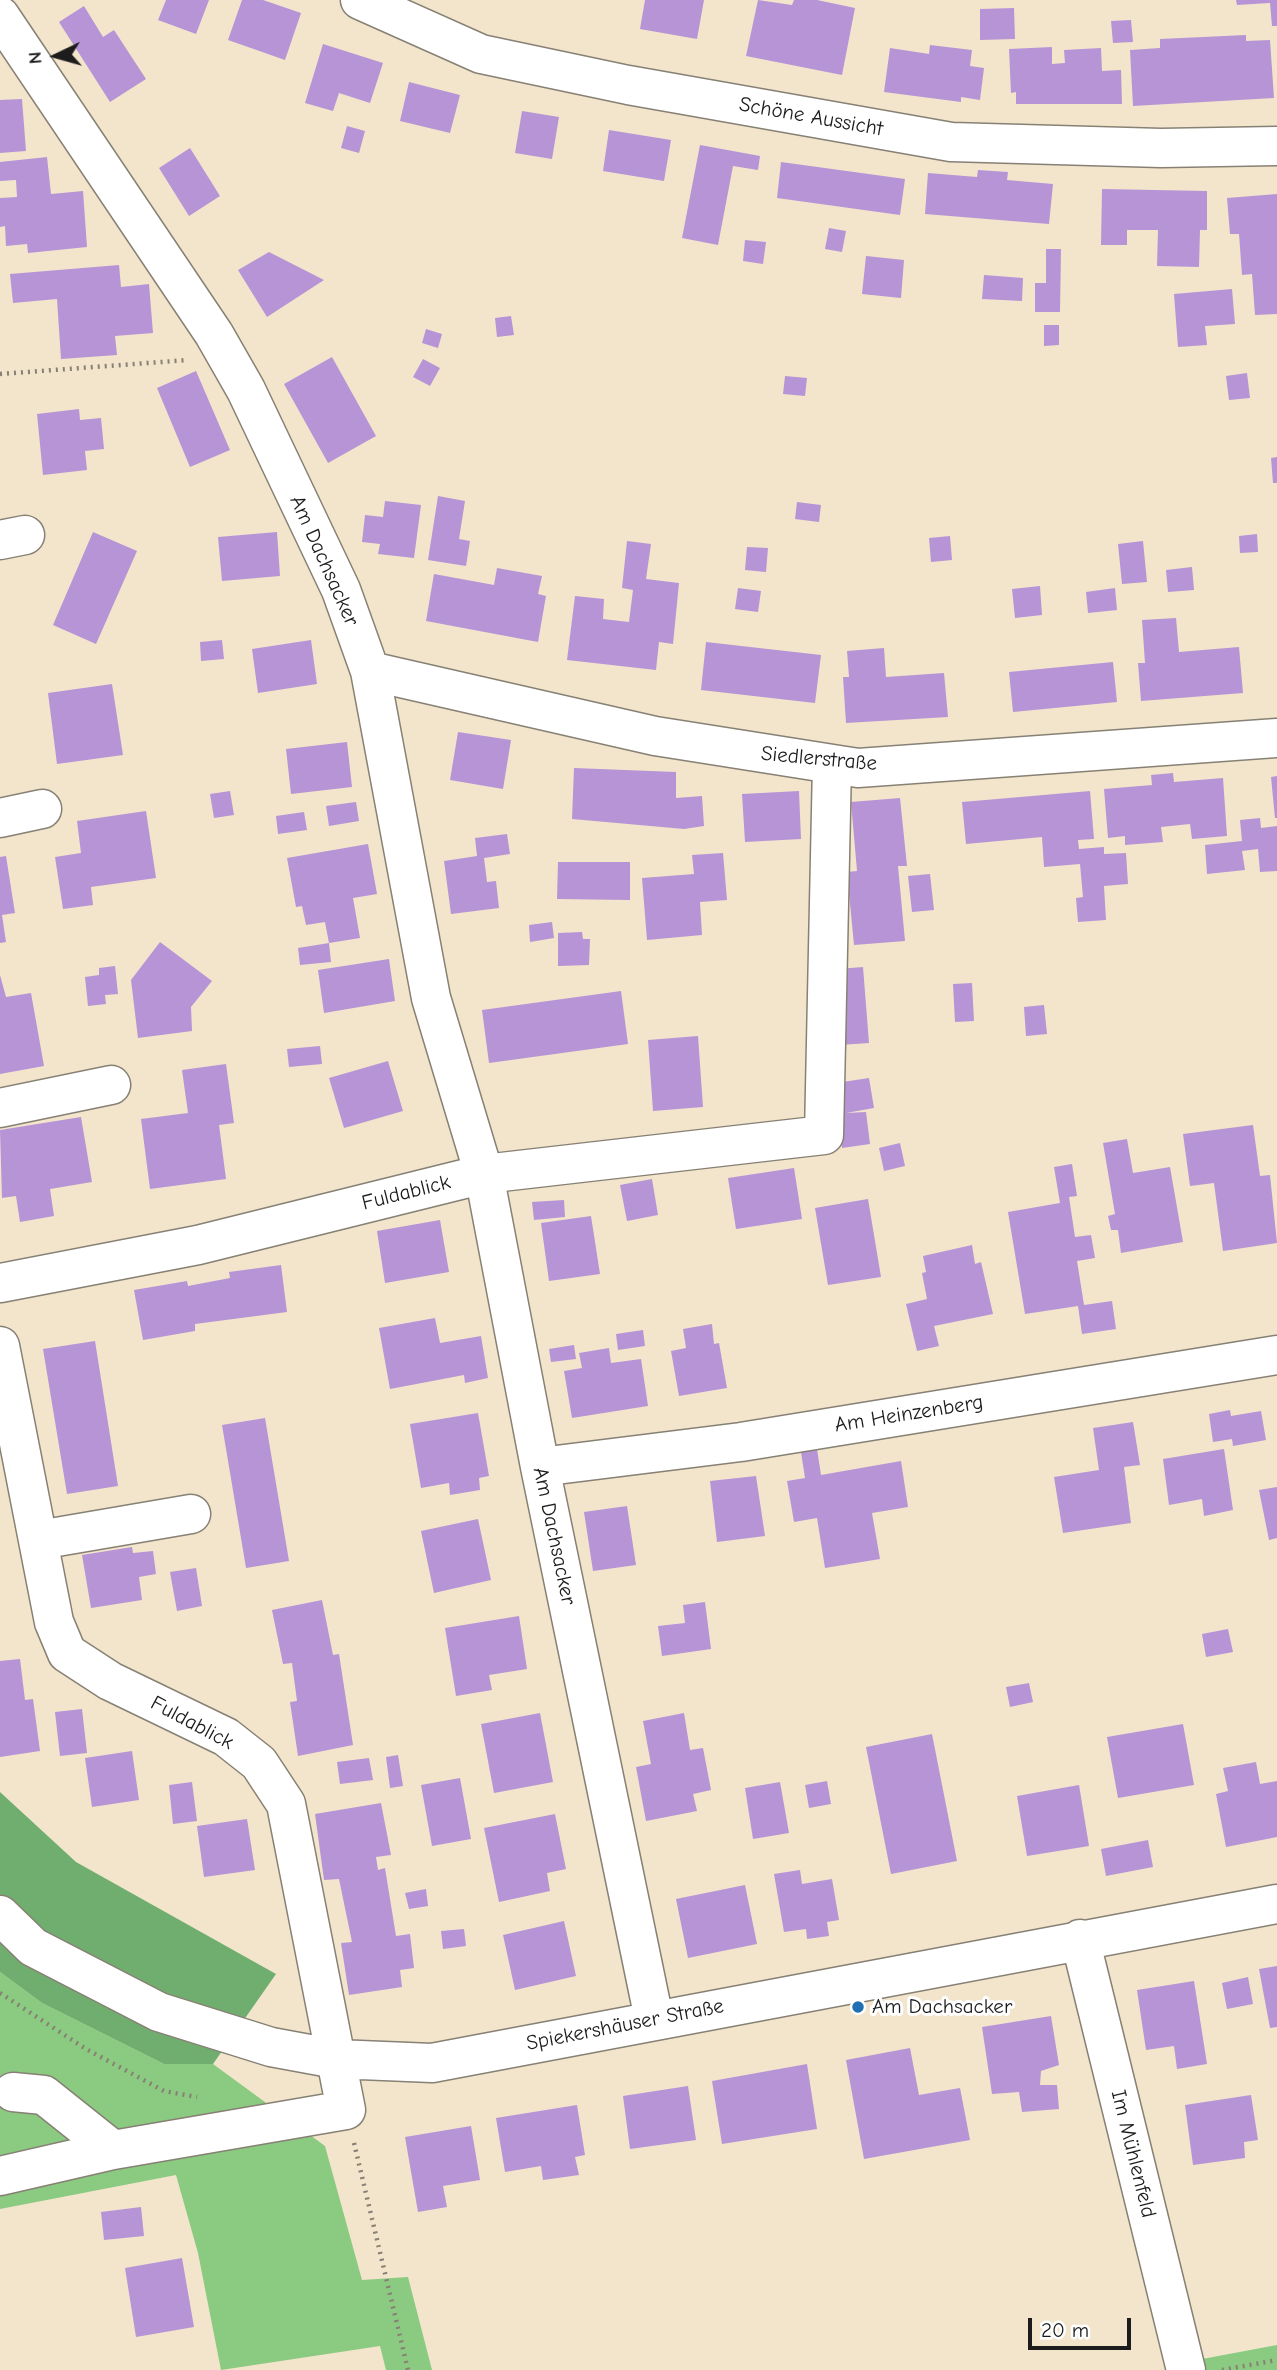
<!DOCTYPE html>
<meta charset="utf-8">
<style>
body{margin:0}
#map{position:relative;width:1277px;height:2370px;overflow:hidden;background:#f2e5cc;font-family:"Comic Neue",sans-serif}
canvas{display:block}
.north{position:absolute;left:21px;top:21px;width:70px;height:70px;-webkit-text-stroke:5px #fff;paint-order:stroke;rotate:265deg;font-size:19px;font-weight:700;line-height:28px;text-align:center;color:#1c1c1c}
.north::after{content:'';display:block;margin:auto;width:24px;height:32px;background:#1c1c1c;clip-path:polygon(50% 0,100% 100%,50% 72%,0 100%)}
.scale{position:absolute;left:1028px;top:2318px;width:103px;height:32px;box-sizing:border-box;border:4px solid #1c1c1c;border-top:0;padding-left:9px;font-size:21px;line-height:24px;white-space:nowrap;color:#1c1c1c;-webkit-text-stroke:5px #fff;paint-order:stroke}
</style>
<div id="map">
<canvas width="1277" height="2370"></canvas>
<div class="north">N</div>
<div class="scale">20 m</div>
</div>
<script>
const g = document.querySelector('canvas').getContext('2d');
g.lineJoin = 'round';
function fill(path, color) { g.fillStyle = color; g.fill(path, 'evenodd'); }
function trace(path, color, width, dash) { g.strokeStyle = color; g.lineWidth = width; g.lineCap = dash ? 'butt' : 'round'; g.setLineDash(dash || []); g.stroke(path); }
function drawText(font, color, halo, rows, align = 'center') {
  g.font = font + ' "Comic Neue",sans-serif'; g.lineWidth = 6; g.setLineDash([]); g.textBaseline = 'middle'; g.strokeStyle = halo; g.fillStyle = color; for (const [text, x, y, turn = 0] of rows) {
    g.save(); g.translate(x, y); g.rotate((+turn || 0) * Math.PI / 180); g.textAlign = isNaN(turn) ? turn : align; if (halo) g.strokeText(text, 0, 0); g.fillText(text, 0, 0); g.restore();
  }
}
fill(new Path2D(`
 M0,1972L42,2003L164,2064H213L325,2146L362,2280L408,2277L432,2370H386L380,2346L221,2370L198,2253L176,2175L0,2209Z
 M1277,2345V2370H1199L1197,2360Z`), '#8bca81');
fill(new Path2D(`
 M0,1792L76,1862L276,1974L213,2064H164L42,2003L0,1972Z`), '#70ae6f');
fill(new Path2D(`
 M166,0H209L196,34L158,20Z
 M242,0H263L301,13L285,60L228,40Z
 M645,0H704L697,39L640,29Z
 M758,0L792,5L794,0H817L855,8L842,75L746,56Z
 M1236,0H1277V26H1272L1270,3L1237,5Z
 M84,6L103,37L114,30L146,79L110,102L59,22Z
 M1014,8L1015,39L980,40V9Z
 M1131,20L1133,42L1113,43L1111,21Z
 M1246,35V41L1270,40L1274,98L1133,106L1130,50L1160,48V39Z
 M323,44L383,63L370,103L339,93L333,111L305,103Z
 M930,45L972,50L970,66L984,68L980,100L961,97V102L884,92L890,48L929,54Z
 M1052,47V64L1065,63L1064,50L1101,48L1102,71L1121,70L1122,104H1016V92L1011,93L1009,49Z
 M409,82L460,95L450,133L400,121Z
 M22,99L26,151L0,153V100Z
 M522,111L559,117L552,159L515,153Z
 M347,126L365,131L359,153L341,148Z
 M609,130L671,140L664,181L603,171Z
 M700,145L760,156L758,170L733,166L718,245L682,238Z
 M190,148L220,196L189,216L159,168Z
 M47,157L51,194L83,191L87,247L28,253L27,244L6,246L5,226L0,227V198L17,197L16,180L0,181V162Z
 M781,162L905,179L900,215L777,198Z
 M978,170L1008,172L1007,180L1053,184L1049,224L925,214L928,173L977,177Z
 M1102,189L1207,191V230H1200L1199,267L1157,266L1158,230H1127V245H1101Z
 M1277,194V314L1255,315L1252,274L1242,275L1239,234H1230L1227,198Z
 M829,228L846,231L842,252L825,249Z
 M745,240L766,242L763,264L743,261Z
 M1046,249H1061L1060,312H1035V283H1046Z
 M269,252L324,280L267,317L238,270Z
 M866,256L904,260L901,298L862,294Z
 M119,265L121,287L149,284L153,333L115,336L117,355L61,359L57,299L13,303L10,274Z
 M984,275L1023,278L1022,301L982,299Z
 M1232,289L1235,324L1205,326L1207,345L1178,347L1174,294Z
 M511,316L514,335L497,337L495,318Z
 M1044,325H1059V345L1044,346Z
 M426,329L442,334L438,348L422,343Z
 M332,357L376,436L328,463L284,384Z
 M423,359L440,368L430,386L413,377Z
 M196,371L230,450L190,467L157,388Z
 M1247,373L1250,398L1229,400L1226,376Z
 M785,376L807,378L805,396L783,394Z
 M79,409L80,420L101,418L104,449L85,451L87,470L43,475L37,414Z
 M1277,457V483H1273L1271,458Z
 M438,496L465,501L459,539L470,541L466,566L428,560Z
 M385,501L421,505L414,558L378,554L380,544L362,542L365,515L383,517Z
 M797,502L821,505L819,522L795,519Z
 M93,532L137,551L96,644L53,625Z
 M277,532L280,576L222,581L218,537Z
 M1257,534L1258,552L1240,553L1239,536Z
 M950,536L952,560L931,562L929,538Z
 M627,541L651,544L646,579L679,583L673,644L659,642L656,670L567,660L575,596L604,599L603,619L629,622L633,590L622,588Z
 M1143,541L1147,582L1122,584L1118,544Z
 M747,547L768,548L766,572L745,570Z
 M1192,567L1194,590L1168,592L1166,570Z
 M497,568L542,576L538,594L546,596L538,642L426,621L434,574L494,585Z
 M1040,586L1042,615L1015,618L1012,589Z
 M738,588L761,591L758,612L735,609Z
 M1115,588L1117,610L1088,613L1086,592Z
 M1176,618L1179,652L1239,647L1243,693L1141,701L1138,663H1145L1142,620Z
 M222,640L224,659L201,661L200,642Z
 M311,640L317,684L258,693L252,649Z
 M706,642L821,655L815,703L701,690Z
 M884,648L886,677L944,673L948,717L846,723L843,677H849L847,651Z
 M1113,662L1117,702L1013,712L1009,672Z
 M112,684L123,755L57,764L48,693Z
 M458,732L511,740L503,789L450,780Z
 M347,742L352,787L291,794L286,749Z
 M574,768L676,772V798L702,796L704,826L684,829L572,819Z
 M1173,773L1174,782L1223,778L1227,836L1192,839L1190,824L1161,827L1163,842L1125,845V836L1108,838L1104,789L1152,785L1151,775Z
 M1277,776V818H1275L1271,777Z
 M230,791L234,815L214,818L210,794Z
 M799,791L801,839L745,842L742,794Z
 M1090,791L1094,839L1078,840L1079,849L1104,847V854L1126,853L1128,884L1104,886L1106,920L1078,922L1076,898L1083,897L1080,864L1044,867L1042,837L966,844L962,802Z
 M900,798L907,866H898L905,941L854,945L847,872L857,871L851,802Z
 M356,802L359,821L329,826L326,806Z
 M146,811L156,878L91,887L93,905L63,909L55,857L81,853L77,821Z
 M304,812L307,830L278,834L276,816Z
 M1260,818L1261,828L1277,826V871L1260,872L1258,849L1242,851L1245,870L1207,874L1205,845L1242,841L1240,820Z
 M507,834L510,854L484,858L487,882L496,881L499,908L451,914L444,861L477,856L475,838Z
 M368,844L377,894L353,898L360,938L329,943L325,922L306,925L302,906L296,907L287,858Z
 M723,853L727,900L700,902L702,935L647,940L642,878L694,874L692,855Z
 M6,856L15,913L2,915L6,942L0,943V857Z
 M558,862H630V900L557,899Z
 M930,874L934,910L912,912L908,876Z
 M552,922L554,938L530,942L529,925Z
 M582,932L583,939H590L589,965L558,966V933Z
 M160,942L212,981L191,1007L192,1031L138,1038L131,980Z
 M329,943L331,962L300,965L298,948Z
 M389,959L395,1001L324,1013L318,970Z
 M115,966L118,994L105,995L106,1004L88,1006L85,977L99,975V968Z
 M863,967L869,1043L840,1045L838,969Z
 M0,975L6,997L31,993L44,1066L0,1074Z
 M972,983L974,1021L955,1022L953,984Z
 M621,991L628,1044L489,1063L482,1010Z
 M1044,1005L1047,1034L1026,1036L1024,1007Z
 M698,1036L703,1107L653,1111L648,1040Z
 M320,1046L322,1064L289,1067L287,1049Z
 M388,1061L403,1111L344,1128L329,1078Z
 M226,1064L234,1123L219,1125L226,1179L150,1189L141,1119L188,1113L182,1070Z
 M869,1078L874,1108L846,1113L866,1112L870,1144L842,1148L836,1083Z
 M81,1117L92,1182L50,1189L54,1216L20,1222L16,1196L2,1198L0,1130Z
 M1253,1125L1260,1176L1270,1175L1277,1243L1223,1251L1214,1183L1190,1186L1183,1134Z
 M1127,1139L1133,1173L1170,1167L1183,1242L1121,1253L1118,1230H1111L1108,1216L1115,1214L1103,1143Z
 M900,1143L905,1166L884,1171L879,1148Z
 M1072,1164L1077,1196L1069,1197L1075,1237L1091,1235L1095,1258L1077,1261L1084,1305L1112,1301L1116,1329L1082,1334L1078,1306L1025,1314L1008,1212L1060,1203L1054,1167Z
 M794,1168L802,1219L736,1229L728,1178Z
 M652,1179L658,1215L627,1221L620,1185Z
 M868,1199L881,1277L828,1285L815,1208Z
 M564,1200L565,1217L534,1220L532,1202Z
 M591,1216L600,1274L549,1281L541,1223Z
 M440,1220L449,1272L385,1283L377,1231Z
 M972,1245L975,1264L981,1262L993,1314L934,1326L939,1346L917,1351L906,1304L927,1299L922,1273L926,1272L923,1256Z
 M281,1265L287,1312L195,1324V1331L143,1340L134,1290L187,1281L188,1286L230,1278L229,1272Z
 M435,1318L440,1343L481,1336L488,1378L465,1383L464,1375L390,1389L379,1328Z
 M712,1324L714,1344L719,1343L727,1388L679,1396L671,1351L686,1348L683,1329Z
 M643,1330L645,1346L618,1350L616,1334Z
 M95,1341L118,1486L67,1494L43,1349Z
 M574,1345L576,1359L551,1362L549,1349Z
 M609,1348L611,1363L641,1359L648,1406L572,1418L564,1371L582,1368L579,1353Z
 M1230,1410L1231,1416L1261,1411L1266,1440L1233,1446L1232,1439L1213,1442L1209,1414Z
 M478,1413L489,1476L479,1478L480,1490L450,1495L449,1483L421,1488L410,1424Z
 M265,1418L289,1561L246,1568L222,1425Z
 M1133,1422L1140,1465L1124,1467L1131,1523L1063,1533L1054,1477L1099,1470L1093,1428Z
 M817,1449L821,1475L901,1461L908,1507L872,1513L880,1559L825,1568L817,1518L794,1522L787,1481L805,1478L801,1452Z
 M1224,1449L1233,1510L1204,1516L1202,1499L1169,1505L1163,1459Z
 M756,1476L765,1536L717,1542L710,1481Z
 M1277,1487V1538L1269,1540L1259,1490Z
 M627,1506L636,1565L593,1571L584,1512Z
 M478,1519L491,1580L434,1593L421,1531Z
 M132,1547L133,1553L153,1551L156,1574L139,1577L142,1600L91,1608L82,1555Z
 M196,1568L202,1606L177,1611L170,1572Z
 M322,1600L333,1655L339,1654L353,1745L298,1756L290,1702L297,1701L292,1663L283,1664L272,1610Z
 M705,1602L711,1649L662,1656L658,1626L685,1623L683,1605Z
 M519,1616L527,1669L489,1675L492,1690L456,1696L445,1628Z
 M1228,1629L1233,1652L1206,1657L1202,1634Z
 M20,1659L25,1700L33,1699L40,1751L0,1757V1661Z
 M1029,1683L1033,1702L1010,1707L1006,1687Z
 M82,1709L87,1753L60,1756L55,1712Z
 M540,1713L553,1782L494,1793L481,1724Z
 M684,1713L690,1750L703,1748L711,1790L693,1794L697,1811L646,1821L636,1767L651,1764L643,1721Z
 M1183,1724L1194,1785L1118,1798L1107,1737Z
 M932,1734L957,1861L891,1874L866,1747Z
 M132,1751L139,1800L92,1807L85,1758Z
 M398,1755L403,1786L390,1788L386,1757Z
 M369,1758L373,1780L340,1784L337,1762Z
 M1256,1762L1260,1784L1277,1781V1837L1226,1847L1216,1794L1228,1791L1223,1768Z
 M460,1778L471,1839L432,1846L421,1785Z
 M827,1781L831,1804L809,1808L805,1785Z
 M192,1782L197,1821L173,1824L169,1785Z
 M780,1782L789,1833L753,1839L745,1788Z
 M1079,1785L1089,1846L1027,1856L1017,1796Z
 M381,1803L391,1855L376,1857L378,1870L385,1868L396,1936L410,1934L414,1968L400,1970L402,1987L349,1995L341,1943L352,1942L339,1879L324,1880L315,1814Z
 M555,1814L566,1869L547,1873L550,1891L499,1902L484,1828Z
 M247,1819L255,1870L204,1877L197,1826Z
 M1148,1840L1153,1867L1106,1876L1101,1849Z
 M800,1870L802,1884L832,1879L839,1920L827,1922L829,1936L807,1939L806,1929L784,1932L774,1874Z
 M745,1885L757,1944L688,1958L676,1899Z
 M426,1889L428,1906L409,1909L405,1893Z
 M564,1921L576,1976L515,1990L503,1935Z
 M464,1929L466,1946L443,1949L441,1931Z
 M1277,1966V2027L1270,2028L1259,1969Z
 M1248,1977L1253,2004L1227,2009L1222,1983Z
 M1194,1981L1207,2064L1177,2069L1174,2046L1146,2050L1137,1990Z
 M1051,2016L1059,2065L1041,2071L1040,2085H1057L1059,2109L1022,2112L1019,2092L992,2094L982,2027Z
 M910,2048L919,2095L960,2088L970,2140L864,2159L846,2060Z
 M807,2064L817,2129L722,2144L712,2081Z
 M688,2086L696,2140L630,2149L623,2096Z
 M1251,2095L1258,2140L1244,2142L1245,2158L1193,2165L1185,2105Z
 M577,2105L585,2155L575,2157L579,2175L543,2180L541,2166L505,2172L496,2118Z
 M471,2126L480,2180L443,2186L447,2207L418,2212L405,2137Z
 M141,2207L144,2236L104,2240L101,2212Z
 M182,2258L194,2327L136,2337L125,2268Z`), '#b794d6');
const minor = new Path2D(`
 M360,0L481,54L628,85L951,142L1161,148L1277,146
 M0,16L214,334L246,390L341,590L370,671L431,998L484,1174L540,1467L654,2019
 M0,540L25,535
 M370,671L655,736L858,768L1277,738
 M0,818L42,809
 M0,1108L111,1085
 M0,1283L198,1245L484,1174L824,1135L832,764
 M0,1346L54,1622L67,1653L110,1681L226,1737L259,1763L286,1804L346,2110L113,2150L0,2176
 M540,1467L741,1442L1277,1355
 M39,1540L191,1514
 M0,1915L33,1947L159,2012L271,2047L336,2059L432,2063L1277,1904
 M1080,1939L1186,2370
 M13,2092L44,2095L113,2150`);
trace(minor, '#878074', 41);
trace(new Path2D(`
 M0,374L188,360
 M0,1993L86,2049L164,2091L197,2097
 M354,2143L408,2370
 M1222,2370L1277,2360`), '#878074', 4.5, [2, 5]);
trace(minor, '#fff', 38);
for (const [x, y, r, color] of [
 [858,2007,7,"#1f6fb2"]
]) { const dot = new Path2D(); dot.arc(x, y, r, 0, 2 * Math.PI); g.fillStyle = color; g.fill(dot); trace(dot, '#fff', 2.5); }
drawText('21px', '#1c1c1c', '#fff', [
 ["Schöne Aussicht",811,117,10],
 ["Am Dachsacker",324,561,66],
 ["Siedlerstraße",819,759,5],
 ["Fuldablick",406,1193,-14],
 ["Am Heinzenberg",909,1414,-9],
 ["Am Dachsacker",554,1536,78],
 ["Fuldablick",192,1723,28],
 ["Spiekershäuser Straße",625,2025,-11],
 ["Im Mühlenfeld",1133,2154,76]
]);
drawText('21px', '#1c1c1c', '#fff', [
 ["Am Dachsacker",872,2007]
], 'left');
</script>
